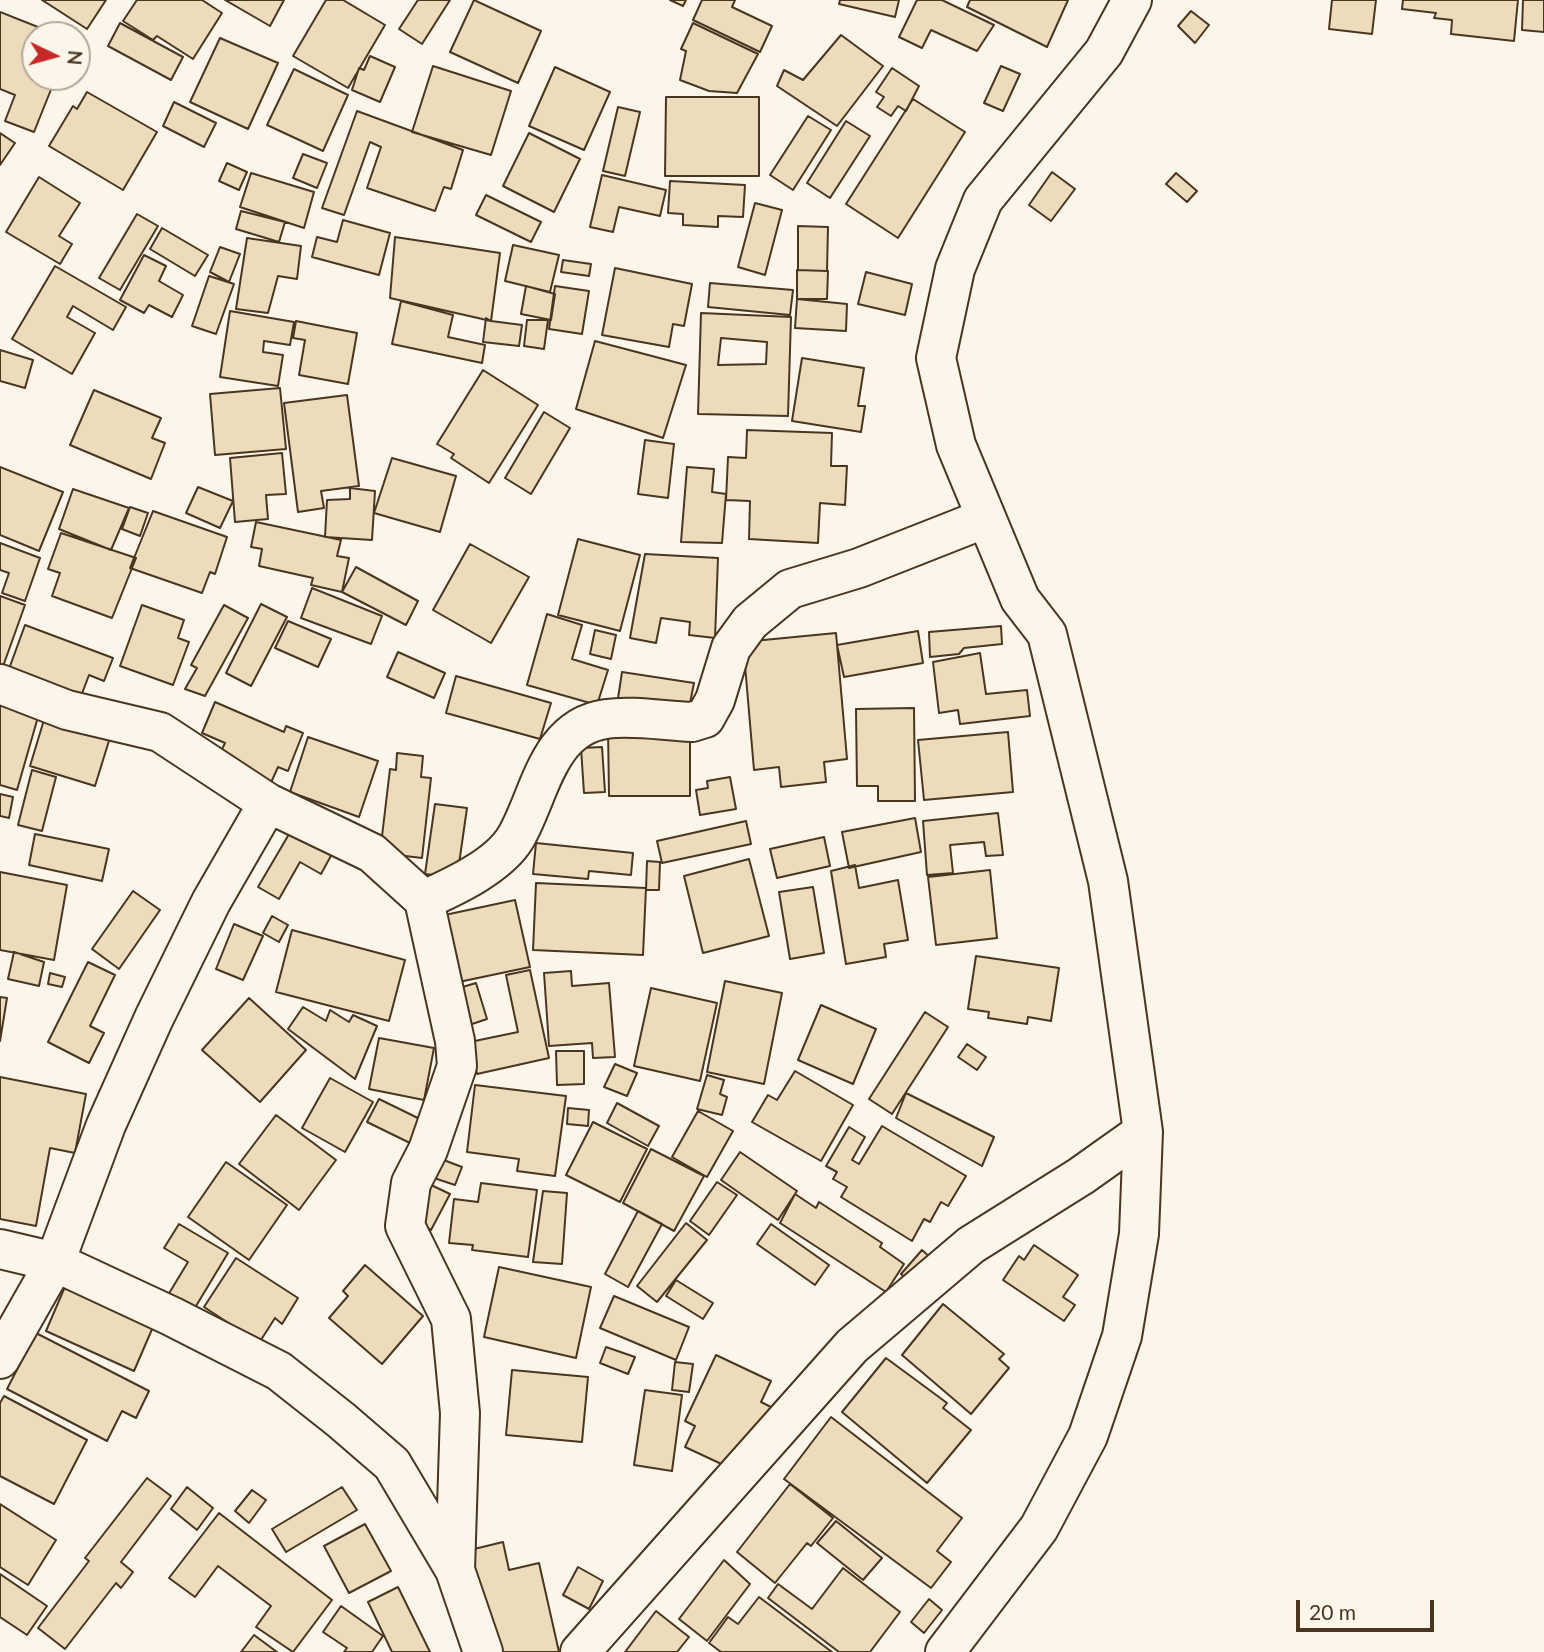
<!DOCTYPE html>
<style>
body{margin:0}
#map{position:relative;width:1544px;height:1652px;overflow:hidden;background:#fbf6e9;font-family:Lato,sans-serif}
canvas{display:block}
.north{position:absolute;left:21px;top:21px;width:70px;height:70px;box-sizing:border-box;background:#fbf6e9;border:2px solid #b4a999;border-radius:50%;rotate:95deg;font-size:19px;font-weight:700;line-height:28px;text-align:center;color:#4a3520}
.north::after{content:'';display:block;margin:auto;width:24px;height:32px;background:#c62828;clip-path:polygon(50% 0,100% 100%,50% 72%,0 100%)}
.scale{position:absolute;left:1296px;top:1600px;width:138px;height:32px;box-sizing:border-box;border:4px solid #4a3520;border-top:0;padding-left:9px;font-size:21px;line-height:24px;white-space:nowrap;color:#4a3520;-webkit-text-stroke:5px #fbf6e9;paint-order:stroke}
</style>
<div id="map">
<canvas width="1544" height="1652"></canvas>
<div class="north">N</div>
<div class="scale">20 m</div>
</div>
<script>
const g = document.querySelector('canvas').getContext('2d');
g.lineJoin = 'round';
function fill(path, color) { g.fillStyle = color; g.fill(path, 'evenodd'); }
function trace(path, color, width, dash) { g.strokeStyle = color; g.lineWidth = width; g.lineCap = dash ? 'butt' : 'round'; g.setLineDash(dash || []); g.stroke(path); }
const building = new Path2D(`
 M42,0H106L87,29Z
 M137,0H202L222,13L193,59L157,36L153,40L123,21Z
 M225,0H284L270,26Z
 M326,0H343L385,25L348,88L293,56Z
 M418,0H450L422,44L399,29Z
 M474,0L541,31L518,83L450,52Z
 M670,0H686L683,6Z
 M702,0H735L732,7L772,26L760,52L693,20Z
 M840,0H899L895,17L839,4Z
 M917,0H942L994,25L977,51L931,30L922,48L899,37Z
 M970,0H1068L1047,47L967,7Z
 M1332,0H1376L1372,34L1329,29Z
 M1403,0H1518L1514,41L1451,34L1452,20L1434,18L1436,13L1402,9Z
 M1523,0H1544V32L1522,30Z
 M1191,11L1209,25L1195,43L1178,26Z
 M0,12L58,35H35V77H56L34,132L5,121L15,95L0,89Z
 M120,23L183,57L171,80L108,46Z
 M693,23L758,54L737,93L709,91L680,80L686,51L681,49Z
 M841,35L883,66L837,126L777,86L784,70L803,80Z
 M220,38L278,63L248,129L190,102Z
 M370,56L395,67L380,102L352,90L359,68L364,70Z
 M433,66L511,91L491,155L412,132Z
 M1001,66L1020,74L1003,111L984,103Z
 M555,67L610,92L584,150L529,126Z
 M892,68L919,86L906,111L898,106L891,116L877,107L884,97L876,92Z
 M294,69L348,95L323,151L267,125Z
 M87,92L157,132L123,190L49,146L73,106L77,109Z
 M666,97H759V176H665Z
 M913,99L965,132L898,238L846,204Z
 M174,102L216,123L204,147L163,126Z
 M618,107L640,112L625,176L603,171Z
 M357,111L463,150L451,189L444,187L435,211L367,188L381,147L370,142L344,215L322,208Z
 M808,116L831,130L793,190L770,175Z
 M846,121L870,136L830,198L807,183Z
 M0,133L15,143L0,165Z
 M529,133L580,159L554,212L503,186Z
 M303,154L327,163L317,188L293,178Z
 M227,163L247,172L239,190L219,181Z
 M1052,172L1075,189L1051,221L1029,205Z
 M251,173L314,192L304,228L240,207Z
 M1176,173L1197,191L1187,202L1166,184Z
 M602,175L666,190L660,216L619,207L613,232L590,227Z
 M39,177L80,203L59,236L72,244L60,264L6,232Z
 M670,181L745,185L743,217L718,216V227L683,225V214L668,213Z
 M486,195L541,222L531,242L476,215Z
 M755,203L782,210L765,275L738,267Z
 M241,211L285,222L279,242L236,229Z
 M137,214L158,226L120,290L99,278Z
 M343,220L390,233L379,275L312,257L317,237L337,242Z
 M798,226L828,227L827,271L798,270Z
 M162,228L208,255L195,276L150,249Z
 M395,237L500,253L491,321L390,298Z
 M247,238L301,246L297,279L278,276L268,313L236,309Z
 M513,245L559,255L550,292L505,281Z
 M220,247L240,254L229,282L210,272Z
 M144,255L166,266L159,281L183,295L172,317L149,305L144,313L120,300Z
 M563,260L591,264L589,276L561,272Z
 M55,266L126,307L113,330L73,306L67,317L95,333L72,374L12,339Z
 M615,268L692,284L684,326L673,324L669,347L602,335Z
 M797,270L828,271L827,299H797Z
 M866,272L912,284L905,315L858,304Z
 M209,276L234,284L216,334L192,326Z
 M710,283L793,290L790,315L708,307Z
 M526,286L555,294L551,320L521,314Z
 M555,286L589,291L582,334L549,329Z
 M797,299L847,304L846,331L795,328Z
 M401,301L453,315L448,337L485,345L482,363L392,344Z
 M230,311L294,322L290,345L264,341L263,352L283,355L278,386L220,377Z
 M701,313L791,317L788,416L698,414ZM721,338L767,342L766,364L718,365Z
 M486,318L491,321L522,325L519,346L483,342Z
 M527,320H548L544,349L524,346Z
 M296,321L357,333L348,384L299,375L305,340L293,338Z
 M595,341L686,365L663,438L576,409Z
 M0,350L33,360L25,388L0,381Z
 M802,358L864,368L858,406H865L861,432L792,421Z
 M483,370L538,405L489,483L451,458L454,454L437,444Z
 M280,388L286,449L215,455L210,394Z
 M94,390L161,418L152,438L165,443L151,479L70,445Z
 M347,395L359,486L321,491L324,508L298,512L284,403Z
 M544,412L570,428L531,494L505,478Z
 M747,430L832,433L831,466H847L845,505L820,503L818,543L749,539L750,501L726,500L728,457L746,458Z
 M645,440L674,444L668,498L638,494Z
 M282,453L286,494L266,495L268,519L235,522L230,458Z
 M392,458L456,476L440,532L374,513Z
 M0,467L63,492L39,551L0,535Z
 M687,467L714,469L712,492L726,494L722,543L681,542Z
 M198,487L233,501L220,528L186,513Z
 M350,488L375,491L372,540L325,537L327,500L350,499Z
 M73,489L129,508L111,550L59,529Z
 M130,507L148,513L140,536L122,529Z
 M153,511L227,537L215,574L210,572L202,593L130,568Z
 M256,522L341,540L337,556L349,558L342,592L311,585L313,578L259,566L262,549L251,547Z
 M61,533L136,558L112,618L52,596L60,573L48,569Z
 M578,539L640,555L620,631L558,615Z
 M0,543L40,558L25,601L2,593L9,573L0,570Z
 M470,544L529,577L491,643L433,610Z
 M645,554L718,558L715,638L689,635L690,622L661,618L656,643L630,638Z
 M356,567L418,601L406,625L342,592Z
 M312,588L382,616L371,644L301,618Z
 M0,596L25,605L1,672H0Z
 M261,604L287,617L251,686L226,673Z
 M142,605L184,620L178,638L189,642L173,685L120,666Z
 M224,605L248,618L205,696L185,689L197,668L191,665Z
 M547,614L582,625L572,659L608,670L597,705L527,685Z
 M288,621L331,639L318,667L275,648Z
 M25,625L113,658L104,681L89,675L77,707L5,680Z
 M1001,626L1002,644L964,648L959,654L930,657L929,632Z
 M595,630L616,635L611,659L590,654Z
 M918,631L923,663L844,677L837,645Z
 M836,633L847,759L824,762L826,782L781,787L779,767L754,770L743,642Z
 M398,652L445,673L434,698L387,677Z
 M980,653L986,694L1027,690L1030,716L960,724L958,710L939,713L933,662Z
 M622,672L694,683L687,718L617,705Z
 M456,676L551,703L540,739L446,713Z
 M0,697L40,710L17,790L0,785Z
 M215,702L284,732L286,726L303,733L288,771L278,767L269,787L215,764L225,743L202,733Z
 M914,708L915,801H878V786H857L856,709Z
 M47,710L112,731L95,786L30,766Z
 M608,728H690V796H609Z
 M1008,732L1013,792L924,800L918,740Z
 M308,737L378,761L359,817L290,792Z
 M602,747L605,792L584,793L581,748Z
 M397,753L423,756L421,777L431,778L422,858L380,853L390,769L396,770Z
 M32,770L56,777L42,831L18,825Z
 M730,777L736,809L700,815L696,790L708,788L707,781Z
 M0,794L13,797L9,818L0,816Z
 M435,804L467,808L457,878L425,874Z
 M998,813L1003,855L986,856L984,842L950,845L953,873L927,875L923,821Z
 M915,818L921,852L849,868L842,832Z
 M746,821L751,844L662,863L657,841Z
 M292,829L333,852L321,874L300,862L279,899L258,887Z
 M35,834L109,849L102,881L29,865Z
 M824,837L830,866L777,878L770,849Z
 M536,843L633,853L631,875L589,871L588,879L533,874Z
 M749,859L769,936L703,953L684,876Z
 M647,861L660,862L659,890H646Z
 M855,865L859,888L898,880L908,940L884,944L886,957L846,964L831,871Z
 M990,870L997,938L936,945L928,877Z
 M0,872L67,885L54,960L0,950Z
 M536,883L646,888L643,955L533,950Z
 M813,887L824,953L790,959L779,892Z
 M133,891L160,910L119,969L92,949Z
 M515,900L530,967L454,983L440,916Z
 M272,916L288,925L279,942L263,933Z
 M234,924L263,936L243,980L216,969Z
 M292,930L405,960L389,1021L276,992Z
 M14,952L44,962L39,986L8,979Z
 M976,956L1059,968L1051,1021L1028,1017L1027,1024L988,1018L989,1012L968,1009Z
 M88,962L115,975L90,1026L104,1033L89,1063L48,1042Z
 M530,970L549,1058L477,1074L470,1042L518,1032L506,975Z
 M571,971L572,986L609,983L615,1057L593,1058L592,1043L549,1046L544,973Z
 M50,973L65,977L62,987L48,984Z
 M725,981L782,993L764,1084L707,1072Z
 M476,983L487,1019L460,1028L449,991Z
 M651,988L717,1003L700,1081L634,1066Z
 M0,997L7,998L0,1041Z
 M249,998L306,1050L260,1102L202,1050Z
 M821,1005L876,1029L853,1084L798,1060Z
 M303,1007L326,1021L330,1010L349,1022L353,1015L377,1026L355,1079L288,1029Z
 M925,1012L948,1027L892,1114L869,1099Z
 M379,1038L434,1048L424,1100L369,1089Z
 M967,1044L986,1057L977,1070L958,1057Z
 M556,1051H584V1084L557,1085Z
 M615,1064L637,1073L627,1096L604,1087Z
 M795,1071L853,1105L821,1161L752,1122L768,1095L777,1100Z
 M707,1075L724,1080L720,1094L727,1097L722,1115L697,1109Z
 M0,1077L86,1094L75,1153L50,1148L36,1226L0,1219Z
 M330,1078L373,1102L345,1152L302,1128Z
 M475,1085L566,1096L555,1176L517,1171L519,1159L467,1152Z
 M906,1093L994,1137L982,1166L896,1118Z
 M379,1099L424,1121L412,1144L367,1122Z
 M617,1103L659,1126L648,1146L607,1123Z
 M568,1108L589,1110L588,1126L567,1124Z
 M698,1111L733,1131L707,1177L672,1157Z
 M276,1115L336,1160L299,1210L239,1164Z
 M593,1122L647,1149L620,1202L566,1175Z
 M882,1126L966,1176L948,1206L941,1202L930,1222L924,1219L912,1241L841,1197L847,1187L833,1179L837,1172L826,1166L849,1127L865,1137L852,1160L859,1164Z
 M651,1149L704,1176L674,1231L623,1203Z
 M740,1152L797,1191L778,1220L721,1180Z
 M441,1159L462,1167L455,1185L434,1178Z
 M226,1162L287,1205L249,1260L188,1217Z
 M717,1182L737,1195L709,1235L690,1221Z
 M481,1183L537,1190L528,1257L472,1250L473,1245L449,1243L454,1199L478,1202Z
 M429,1184L450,1194L431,1230L411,1220Z
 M543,1191L567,1193L562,1264L533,1262Z
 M795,1194L816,1208L819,1202L882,1243L880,1247L904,1264L886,1292L780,1223Z
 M638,1211L662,1224L628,1287L605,1274Z
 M686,1223L707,1240L657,1302L637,1286Z
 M179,1224L228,1253L190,1316L165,1300L188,1262L164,1248Z
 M771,1224L829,1265L815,1285L757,1244Z
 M1034,1245L1078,1275L1063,1297L1075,1305L1064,1321L1003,1280L1019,1256L1024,1260Z
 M922,1250L932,1259L911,1283L901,1274Z
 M236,1258L298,1298L282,1324L275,1318L259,1343L204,1307Z
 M365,1265L423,1316L382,1364L329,1318L348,1296L343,1291Z
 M499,1267L591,1287L576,1358L484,1337Z
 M676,1280L713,1303L703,1319L666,1296Z
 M67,1282L156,1320L134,1371L46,1331Z
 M614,1296L689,1327L676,1360L600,1328Z
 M943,1304L1004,1354L999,1359L1009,1368L971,1414L902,1355Z
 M36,1333L149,1391L136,1418L122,1411L107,1441L7,1389Z
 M606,1347L635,1357L628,1374L600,1363Z
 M716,1355L771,1381L761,1402L771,1407L751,1451L730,1468L685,1447L695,1426L685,1421Z
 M886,1358L947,1403L943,1408L971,1430L927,1483L842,1412Z
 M675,1362L693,1364L689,1392L672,1390Z
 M512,1370L588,1377L582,1442L506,1435Z
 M645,1390L682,1395L672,1471L634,1465Z
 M4,1396L87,1440L54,1504L0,1476V1403Z
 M831,1417L962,1518L937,1551L951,1562L931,1588L784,1479Z
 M147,1478L171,1496L121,1562L133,1572L121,1588L116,1583L65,1649L38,1628L89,1561L85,1558Z
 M790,1484L833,1518L811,1546L807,1543L775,1583L737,1552Z
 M187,1487L213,1508L197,1530L171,1509Z
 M342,1487L357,1510L286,1552L272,1529Z
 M252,1490L266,1500L249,1523L235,1511Z
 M0,1504L56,1540L28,1585L0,1567Z
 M219,1513L332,1600L293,1652L256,1627L271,1606L218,1566L195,1597L169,1578Z
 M836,1521L882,1558L863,1580L817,1543Z
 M365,1524L391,1571L349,1593L324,1546Z
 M503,1542L509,1570L539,1563L559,1652H492L470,1550Z
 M724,1560L750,1584L707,1641L679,1619Z
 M578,1567L603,1581L589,1609L563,1595Z
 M843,1568L900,1612L870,1652H839L768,1598L778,1584L812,1609Z
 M0,1574L47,1606L27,1635L0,1617Z
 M398,1587L430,1652H392L368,1602Z
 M759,1597L832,1652H721L709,1643L728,1617L738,1624Z
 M929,1599L942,1610L924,1633L911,1622Z
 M341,1606L383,1636L372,1652H344L347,1648L323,1632Z
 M656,1611L689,1637L677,1652H625Z
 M254,1635L277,1652H241Z`);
fill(building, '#ecdcbc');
trace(building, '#4a3520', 2);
const minor = new Path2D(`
 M0,684L67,710L160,732L268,803L372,853L424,900L455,1041L457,1066L428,1150L411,1183L405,1226L451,1319L460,1413L455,1570
 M424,900C453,887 499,866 516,837C540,796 547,727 606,719C633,715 664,721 692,722L705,718L715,700L731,648L750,622L790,589L859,568L986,518
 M0,1249L55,1262L171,1316L279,1371L341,1420L392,1464L455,1570L483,1652
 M0,1359L55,1262L106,1125L154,1018L211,902L268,803
 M580,1652L852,1346L971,1245L1081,1176L1143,1132
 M945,1652L1039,1528L1088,1436L1122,1336L1139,1234L1143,1132L1108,881L1047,634L1020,599L956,445L936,358L955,269L983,200L1104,52L1132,0`);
trace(minor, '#4a3520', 42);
trace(minor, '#fbf6e9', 38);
</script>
